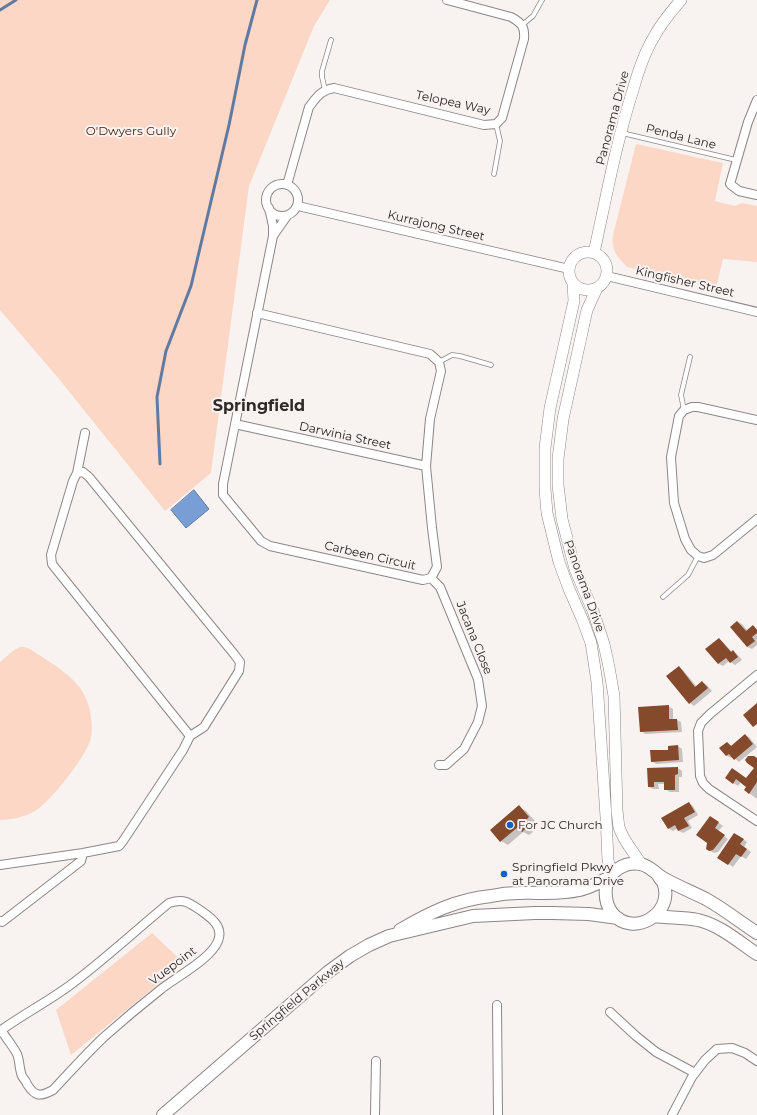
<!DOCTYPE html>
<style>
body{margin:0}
canvas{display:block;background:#f8f2f0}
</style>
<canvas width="757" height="1115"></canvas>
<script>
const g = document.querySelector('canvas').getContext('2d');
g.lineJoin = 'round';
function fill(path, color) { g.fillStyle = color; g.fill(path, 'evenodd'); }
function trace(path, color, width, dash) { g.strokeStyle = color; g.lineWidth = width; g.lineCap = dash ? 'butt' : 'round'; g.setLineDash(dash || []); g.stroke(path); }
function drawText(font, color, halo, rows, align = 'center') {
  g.font = font + ' Montserrat,sans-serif'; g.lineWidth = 4; g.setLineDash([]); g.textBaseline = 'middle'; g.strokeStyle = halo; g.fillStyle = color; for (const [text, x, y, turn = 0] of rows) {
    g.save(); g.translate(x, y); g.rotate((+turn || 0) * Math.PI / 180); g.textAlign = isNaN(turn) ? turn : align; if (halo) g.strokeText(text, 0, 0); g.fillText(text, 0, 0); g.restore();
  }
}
fill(new Path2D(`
 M0,0H330L314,26L249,186L211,473L165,511L59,379L0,310Z
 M636,144L723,163L715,201L735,206L742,203L757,206V262L723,259L716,288L627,267C617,256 611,251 613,235Z
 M20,647H25L30,649C50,663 78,676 87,701C91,710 93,728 91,737C89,753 50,803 35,811C25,817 11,820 0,820V662L14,650Z
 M152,933L184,963L71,1055L56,1010Z`), '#fcd7c6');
const water = new Path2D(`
 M194,490L209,509L186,528L171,510Z`);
fill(water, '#799ed6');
trace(water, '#617aa1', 1);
fill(new Path2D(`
 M738,622L742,624L748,631L753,626L757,629V639L756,640L757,641V645L752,649L747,647Z
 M719,639L723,642L732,652L733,651L737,654L742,660L735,665L729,661L723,666L719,664L707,649Z
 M679,667L683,670L697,687L702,682L707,685L712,691L694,706L690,703Z
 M668,706L673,709V720H677L681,722L682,732L645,734L641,731Z
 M745,735L749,737L757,747L739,762L733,757L731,758L727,756L721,748L727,743L732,746Z
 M678,746L682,749L683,762L656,764L652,761Z
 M757,759V799L749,793L747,786L741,782L738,786L726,778L733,769L747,779L755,767Z
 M678,768L682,771V777H679V792H670L665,789V784H658L659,789H653L649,787L648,769Z
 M689,803L693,806L698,815L688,821L692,828L683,833L679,831L678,828L673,831L668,828Z
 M519,807L526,811L536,822L529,827L533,832L529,835L523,832L508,845L501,841Z
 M715,820L723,826L718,831L728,839L718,852L714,853L709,850Z
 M739,836L747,842L744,847L751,852L746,859L741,856L733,867L719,857Z`), '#0003');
trace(new Path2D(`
 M0,10L16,0
 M160,464L157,397L166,351L191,286L229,125L245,45L257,0`), '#617aa1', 3);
fill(new Path2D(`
 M737,621L746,631L753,625L757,630V633L752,637L755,641L747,647L730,627Z
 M719,638L731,652L733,650L738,657L730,663L726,658L718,664L705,649Z
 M679,666L695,687L702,681L708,688L689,704L666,676Z
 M757,703V724L753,727L743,715Z
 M669,705V719H677L678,730L640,732L638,707Z
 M745,734L753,744L734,760L729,754L726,756L719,748L727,742L731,746Z
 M678,745L679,760L651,762L650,750H668V746Z
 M748,756H754L757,758V782L749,794L744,790L746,787L736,779L733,784L725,778L732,768L746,778L754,768L747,763L745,760Z
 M678,767V774L675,775V790H664V782H654V787H648L647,768Z
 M689,802L695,812L684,818L689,826L678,831L675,825L668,829L661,818Z
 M519,805L529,817L523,823L527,827L522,832L518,827L500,842L490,830Z
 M710,816L719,822L715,828L725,835L713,850L709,851L706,849L707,843L696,835Z
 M734,833L744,839L740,844L747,849L741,857L736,854L728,865L717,858Z`), '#85492b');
const service = new Path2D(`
 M522,25L533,16L542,0
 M325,90L322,77V71L331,40
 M622,133L736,160
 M494,174L500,141L496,124
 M439,362L452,355L460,356L491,365
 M684,410L681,395L690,357
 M663,597L688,575L698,556`);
const minor = new Path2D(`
 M757,100L748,122L730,184L739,191L757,195
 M266 200a16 16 0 1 1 32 0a16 16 0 1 1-32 0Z
 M287,185L309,107C317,97 321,90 334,88L484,125L496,124L502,118L524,39C525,27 522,23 511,17L447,0
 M298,206L569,269
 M273,236L287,216
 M607,276L757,312
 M257,313L430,354L439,362L441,371L430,419L426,466L432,528L437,567L431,578L423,580L270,546L261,541L223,495V484L273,236V226L269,208
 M757,420L698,407H692L684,410L679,416L671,457L674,503L685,539L691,550L698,556L704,558L713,555L757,519
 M235,424L426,466
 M77,473L85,433
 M431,578L440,587L478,679L482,706L478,722L464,749L446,765H439
 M757,675L710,714L701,723L698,731L700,776L703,783L709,789L757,821
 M0,865L83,853L119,846L123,841L183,750L190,736L204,727L239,671L240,662L234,654L89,477L83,472L77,473L73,481L51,555L52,564L190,736
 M0,921L2,922L81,861L83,853
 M497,1005L498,1115
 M610,1012L636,1036L656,1052L695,1073
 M0,1031C22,1015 47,1002 69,986C104,960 135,931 169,903C183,899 187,901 200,910C210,917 224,926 218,941C211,959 176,977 160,990C141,1005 122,1021 104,1037C86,1054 70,1072 53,1090C40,1097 35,1097 27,1084C26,1081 23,1078 22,1076C19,1069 20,1061 17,1054C13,1046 6,1038 1,1030
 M375,1115L376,1061
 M672,1115L692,1077L705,1060L717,1049L732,1048L745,1053L757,1061`);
const tertiary = new Path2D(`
 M569 271a19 19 0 1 1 38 0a19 19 0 1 1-38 0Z
 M594,253C606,198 616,143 633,90C638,72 644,53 654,37C661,23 671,12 681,0
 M573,283L574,301L550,408L545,448V489L547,513L559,562L569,589L583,621L591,643L597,682L606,817L608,860L611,875
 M597,288L587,310L563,419L558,459V485L562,519L575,569L593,611L604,644L609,667L614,696L617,811C618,816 618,822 619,827C623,841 634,852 641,864`);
const secondary = new Path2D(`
 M658,875C659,877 661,880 663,882C676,913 633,939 612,913C606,905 605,896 606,887C608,872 625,861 640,864C649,865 656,874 663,878C677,886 692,892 706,899C724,909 740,922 757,933
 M654,916C669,918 683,917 698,920C720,925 739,942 757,954
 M400,930C431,912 455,900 491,896C500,894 509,893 518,893C538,892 559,895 579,890C590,888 600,882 610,877
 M163,1115L328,972L350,956L369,945L389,936L473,916L535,913H552L589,914L618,918`);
trace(service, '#8c8785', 5.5);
trace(minor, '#8c8785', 10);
trace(tertiary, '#8c8785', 12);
trace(secondary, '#8c8785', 14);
trace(service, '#fff', 4);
trace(minor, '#fff', 8);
trace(tertiary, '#fff', 11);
trace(secondary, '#fff', 12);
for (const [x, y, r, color] of [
 [510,825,4,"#0e60c9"],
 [504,874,4,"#0e60c9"]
]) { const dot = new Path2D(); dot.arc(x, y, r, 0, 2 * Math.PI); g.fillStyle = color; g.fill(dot); trace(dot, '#f8f2f0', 1.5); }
drawText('12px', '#282625', '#f8f2f0', [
 ["Telopea Way",453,103,12],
 ["Panorama Drive",613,118,-75],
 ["Penda Lane",681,137,14],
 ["Kurrajong Street",436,226,13],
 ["Kingfisher Street",685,282,13],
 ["Darwinia Street",345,436,12],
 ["Carbeen Circuit",370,556,13],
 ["Panorama Drive",584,586,70],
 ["Jacana Close",474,638,68],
 ["Vuepoint",173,966,-37],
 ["Springfield Parkway",297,1000,-40]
]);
drawText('12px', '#4e230c', '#f8f2f0', [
 ["O'Dwyers Gully",131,131]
]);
drawText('12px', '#282625', '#f8f2f0', [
 ["For JC Church",518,825],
 ["Springfield Pkwy",512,867],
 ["at Panorama Drive",512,881]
], 'left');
drawText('bold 16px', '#2f2b29', '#f8f2f0', [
 ["Springfield",259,406]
]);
</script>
